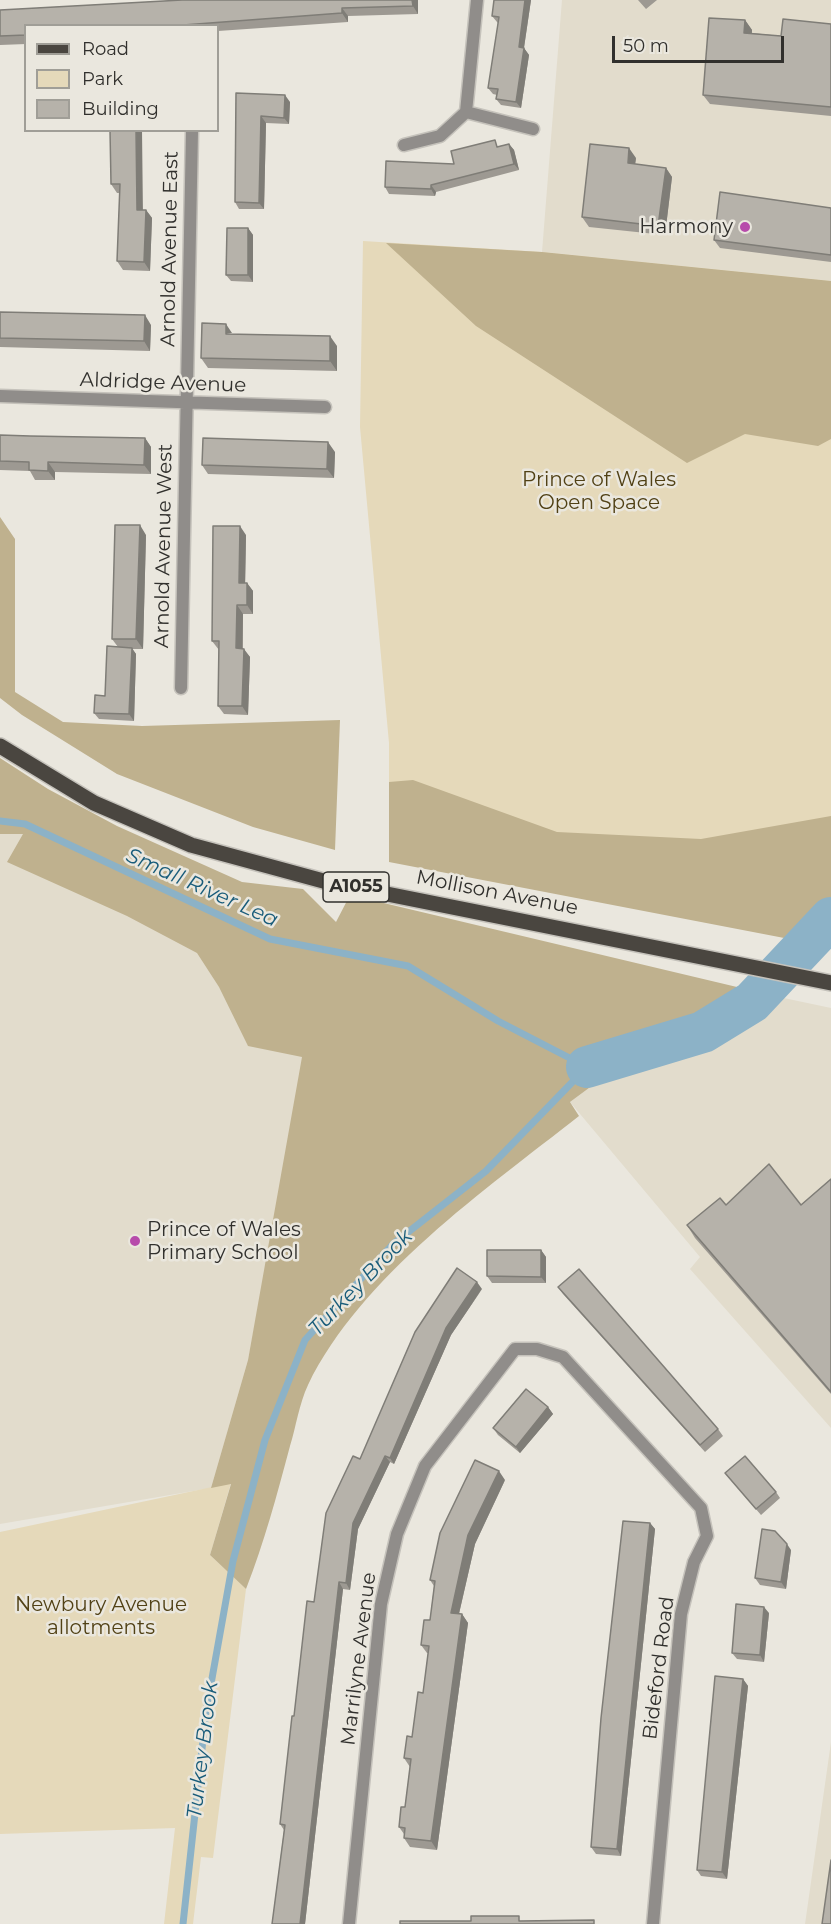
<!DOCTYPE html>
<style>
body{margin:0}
#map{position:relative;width:831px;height:1924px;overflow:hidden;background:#eae7de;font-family:Montserrat,sans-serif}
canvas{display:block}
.legend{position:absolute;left:24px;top:24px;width:195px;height:108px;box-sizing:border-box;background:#eae7de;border:2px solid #a09e97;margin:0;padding:8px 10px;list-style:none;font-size:18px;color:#31302d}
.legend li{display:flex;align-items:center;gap:12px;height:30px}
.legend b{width:30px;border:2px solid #a09e97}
.scale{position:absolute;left:612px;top:36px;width:172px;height:27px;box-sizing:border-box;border:3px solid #31302d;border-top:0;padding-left:8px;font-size:18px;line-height:21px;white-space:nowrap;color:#31302d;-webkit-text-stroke:4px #eae7de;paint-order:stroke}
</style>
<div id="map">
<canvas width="831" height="1924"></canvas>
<ul class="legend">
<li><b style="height:8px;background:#4a4640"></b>Road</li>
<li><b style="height:16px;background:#e5d9ba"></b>Park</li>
<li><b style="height:16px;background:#b6b2aa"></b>Building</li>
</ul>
<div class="scale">50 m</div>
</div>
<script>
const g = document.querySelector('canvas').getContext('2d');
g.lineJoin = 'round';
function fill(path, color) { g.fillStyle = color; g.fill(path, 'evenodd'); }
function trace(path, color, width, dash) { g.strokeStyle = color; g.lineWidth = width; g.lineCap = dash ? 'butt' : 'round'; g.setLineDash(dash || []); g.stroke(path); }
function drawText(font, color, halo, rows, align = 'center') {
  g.font = font + ' Montserrat,sans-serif'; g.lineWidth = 5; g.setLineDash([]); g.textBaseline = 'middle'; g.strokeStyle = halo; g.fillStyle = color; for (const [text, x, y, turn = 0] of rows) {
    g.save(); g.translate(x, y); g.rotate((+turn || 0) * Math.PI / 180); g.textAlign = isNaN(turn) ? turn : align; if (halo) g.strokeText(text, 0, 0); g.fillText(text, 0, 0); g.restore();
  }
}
fill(new Path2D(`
 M562,0H831V281L542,252Z
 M23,833L318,961L287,1156L248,1360L211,1488L0,1524V834Z
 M779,997L831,1008V1428L690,1269L700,1257L570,1102L612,1071L707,1042L751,1021Z
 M831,1742V1924H805Z`), '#e2dccc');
fill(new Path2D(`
 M363,241L542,252L831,281V926L389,850V743L360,427Z
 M231,1483L210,1555L246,1589L213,1858L201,1857L193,1924H164L175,1828L0,1834V1532Z`), '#e5d9ba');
fill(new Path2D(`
 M386,243L542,252L831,281V439L818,446L745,434L687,463L476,326Z
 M0,517L15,539V692L63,722L142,726L340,720L335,850L253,827L117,774L22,715L0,698Z
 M0,758L48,789L117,826L242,882L303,889L336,922L350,895L779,997L751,1021L707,1042L612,1071L570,1102L579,1116C485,1190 361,1276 308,1385C299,1404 296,1427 290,1446C277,1495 264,1543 246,1589L210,1555L231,1484L211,1488L248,1360L302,1057L248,1046L219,987L197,953L127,916L7,862L23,834H0Z
 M413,780L557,832L701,839L831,816V947L389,862V782Z`), '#bfb18e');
trace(new Path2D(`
 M0,821L25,824L270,939L408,966L498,1021L587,1067L486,1171L393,1244L305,1340L265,1440L233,1561L206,1712L183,1924`), '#8cb2c7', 7);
trace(new Path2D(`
 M587,1067L703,1032L752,1002L831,918`), '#8cb2c7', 42);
const minor = new Path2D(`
 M466,112L477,0
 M404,145L440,136L466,112L533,129
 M0,396L325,407
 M181,688L192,132
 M349,1924L381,1604L397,1534L425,1466L515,1349H537L563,1357L701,1508L707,1536L694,1562L681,1614L653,1924`);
const primary = new Path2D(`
 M0,746L94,803L191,845L327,882L831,983`);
trace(minor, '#c5c2bb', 15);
trace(primary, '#c5c2bb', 18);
trace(minor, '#908d8a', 12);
trace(primary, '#4a4640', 15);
fill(new Path2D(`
 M182,0H418V14L348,16V22L218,31V26H26V44L0,45V10Z
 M494,0H531L524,48L529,55L521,108L501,105L496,99L497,95L493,94L488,88L498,23L497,22L492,16Z
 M638,0H657L646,9Z
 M745,20L752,30V33L781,36L831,24V116L710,104L703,95Z
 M236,93L290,102L289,124L266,123L264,209H239L235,202Z
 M142,130V210H146L152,218L150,271L123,270L117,261L120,193H117L111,184Z
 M509,144L514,150L519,170L436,192L435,196L389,194L385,187L454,164L500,146Z
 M636,158L635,164L666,168L672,177L665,235L589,227L582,217Z
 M831,208V262L720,248L714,240Z
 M248,228L253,235V282L231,281L226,275Z
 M0,312L151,325L150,351L0,347Z
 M232,334L337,346V371L208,368L201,358Z
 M0,435L30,436L145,438L151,447V474L55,472V480H35L30,471L0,470Z
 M335,452L334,478L208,474L202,465Z
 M146,535L143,649H132L136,654L134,721L99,719L94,713L105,696L118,647L112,639Z
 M246,535L245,583H247L253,591V614H243V649L250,657L248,715L224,714L218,706L219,650L212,641Z
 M831,1179V1394L695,1238L687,1225L726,1205H801Z
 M541,1250L546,1257V1283H492L487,1276Z
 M558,1287L718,1429L723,1436L705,1452L563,1294Z
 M482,1289L451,1335L394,1464L390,1462L358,1529L350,1590L343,1589L305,1924H272L284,1830L280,1824L294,1716L314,1602L360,1459Z
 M548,1407L553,1414L520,1453L498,1435L493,1428Z
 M725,1473L776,1492L780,1498L761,1515Z
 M505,1480L475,1544L459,1614H462L468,1623L437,1850L410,1847L404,1838V1834L399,1827L405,1807L410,1767L404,1758L412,1737L423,1693L428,1653H427L421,1645L430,1620L434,1586L430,1580Z
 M650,1523L655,1529L621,1856L596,1854L591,1847Z
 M791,1550L786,1589L760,1585L755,1578Z
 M769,1613L764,1662L737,1659L732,1653Z
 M743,1679L748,1686L727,1879L701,1876L697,1870Z`), '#9d9992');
fill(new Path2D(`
 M412,0H418V14L413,6Z
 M525,0H531L523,54L519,47Z
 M342,8L348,16V22L342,13Z
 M745,20L752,30L751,42L744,33Z
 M524,48L529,55L521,108L516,102Z
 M285,95L290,102L289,124L284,118Z
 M261,116L266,123L264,209L259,203Z
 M136,130H142L143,218L137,210Z
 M509,144L514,150L519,170L514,164Z
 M629,148L636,158L634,172L628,163Z
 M666,168L672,177L665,235L658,226Z
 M431,185L436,192L435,196L431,189Z
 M146,210L152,218L150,271L144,262Z
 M248,228L253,235V282L248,275Z
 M145,315L151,325L150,351L144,341Z
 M226,324L232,333L226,334Z
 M330,336L337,346V371L330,361Z
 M145,438L151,447V474L144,465Z
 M328,442L335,452L334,478L327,469Z
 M48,462L55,472V480L48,471Z
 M140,525L146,535L143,649L136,639Z
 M240,526L246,535L245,591L239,583Z
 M247,583L253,591V614L247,605Z
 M237,605L243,614L242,657L236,648Z
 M132,648L136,654L134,721L129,714Z
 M244,649L250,657L248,715L242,706Z
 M541,1250L546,1257V1283L541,1277Z
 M477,1282L482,1289L451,1335L394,1464L390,1458L446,1328Z
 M548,1407L553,1414L520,1453L516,1447Z
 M385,1456L390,1462L358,1529L350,1590L346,1583L353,1523Z
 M499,1471L505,1480L475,1544L457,1622L451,1613L468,1535Z
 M650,1523L655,1529L621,1856L617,1849Z
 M787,1544L791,1550L786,1589L781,1582Z
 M339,1582L343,1589L305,1924H300Z
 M764,1607L769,1613L764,1662L760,1655Z
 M462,1614L468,1623L437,1850L431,1841Z
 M743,1679L748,1686L727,1879L722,1872Z`), '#7f7d77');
const building = new Path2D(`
 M182,0H412L413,6L342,8V13L170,26H26V35L0,36V10Z
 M494,0H525L519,47L524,48L516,102L496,99L498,89L488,88L499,17L492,16Z
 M709,18L745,20L744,33L781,36L783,19L831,24V107L703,95Z
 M236,93L285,95L284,118L261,116L259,203L235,202Z
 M110,130H136L137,210H146L144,262L117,261L120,184H111Z
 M495,140L497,147L509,144L514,164L431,185V189L385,187L386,161L454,164L451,151Z
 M590,144L629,148L628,163L666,168L658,226L582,217Z
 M720,192L831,208V255L714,240Z
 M227,228H248V275H226Z
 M0,312L145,315L144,341L0,338Z
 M202,323L226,324V334L330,336V361L201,358Z
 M0,435L30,436L145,438L144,465L48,462V471L29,470V462L0,461Z
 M203,438L328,442L327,469L202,465Z
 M115,525H140L136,639H112Z
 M213,526H240L239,583H247V605H237L236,648L244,649L242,706H218L219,641H212Z
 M107,646L132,648L129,714L94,713L95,695L105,696Z
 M769,1164L801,1205L831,1179V1392L687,1225L720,1198L726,1205Z
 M487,1250H541V1277L487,1276Z
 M457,1268L477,1282L446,1328L390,1458L385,1456L353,1523L346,1583L339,1582L300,1924H272L285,1825L280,1824L292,1716H294L307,1601L314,1602L326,1513L353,1456L360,1459L415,1332Z
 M579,1269L718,1429L700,1445L558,1287Z
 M526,1389L548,1407L516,1447L493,1428Z
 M745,1456L776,1492L756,1509L725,1473Z
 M475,1460L499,1471L468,1535L451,1613L462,1614L431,1841L404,1838L405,1828L399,1827L401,1807H405L411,1759L404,1758L407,1736L412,1737L418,1692L423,1693L429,1646L421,1645L424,1620H430L435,1581L430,1580L440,1533Z
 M623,1521L650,1523L617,1849L591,1847L601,1718Z
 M762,1529L775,1531L787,1544L781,1582L755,1578Z
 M736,1604L764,1607L760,1655L732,1653Z
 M715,1676L743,1679L722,1872L697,1870Z
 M831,1860V1924H822Z
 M471,1916H519V1921L594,1920V1924H400V1921H471Z`);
fill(building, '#b6b2aa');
trace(building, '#7f7d77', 1.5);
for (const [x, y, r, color] of [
 [745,227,6,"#b74bab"],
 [135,1241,6,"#b74bab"]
]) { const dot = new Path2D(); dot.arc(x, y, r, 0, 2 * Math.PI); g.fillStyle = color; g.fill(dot); trace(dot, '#eae7de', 2); }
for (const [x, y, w] of [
 [356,887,66]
]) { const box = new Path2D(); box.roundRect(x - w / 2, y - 15, w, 30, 4.5); g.fillStyle = '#eae7de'; g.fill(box); trace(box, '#31302d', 1.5); }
drawText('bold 18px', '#31302d', null, [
 ["A1055",356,887]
]);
drawText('20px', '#31302d', '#eae7de', [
 ["Harmony",733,227],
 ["Prince of Wales",147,1230,"left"],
 ["Primary School",147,1253,"left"]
], 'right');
drawText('20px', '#31302d', '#eae7de', [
 ["Arnold Avenue East",170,249,-89],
 ["Aldridge Avenue",163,383,2],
 ["Arnold Avenue West",164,546,-89],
 ["Mollison Avenue",497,893,11],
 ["Marrilyne Avenue",359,1659,-83],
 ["Bideford Road",659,1668,-83]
]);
drawText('20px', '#514115', '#eae7de', [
 ["Prince of Wales",599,480],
 ["Open Space",599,503],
 ["Newbury Avenue",101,1605],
 ["allotments",101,1628]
]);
drawText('italic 21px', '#195c7a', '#eae7de', [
 ["Small River Lea",202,888,24],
 ["Turkey Brook",361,1283,-46],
 ["Turkey Brook",203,1750,-83]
]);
</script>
